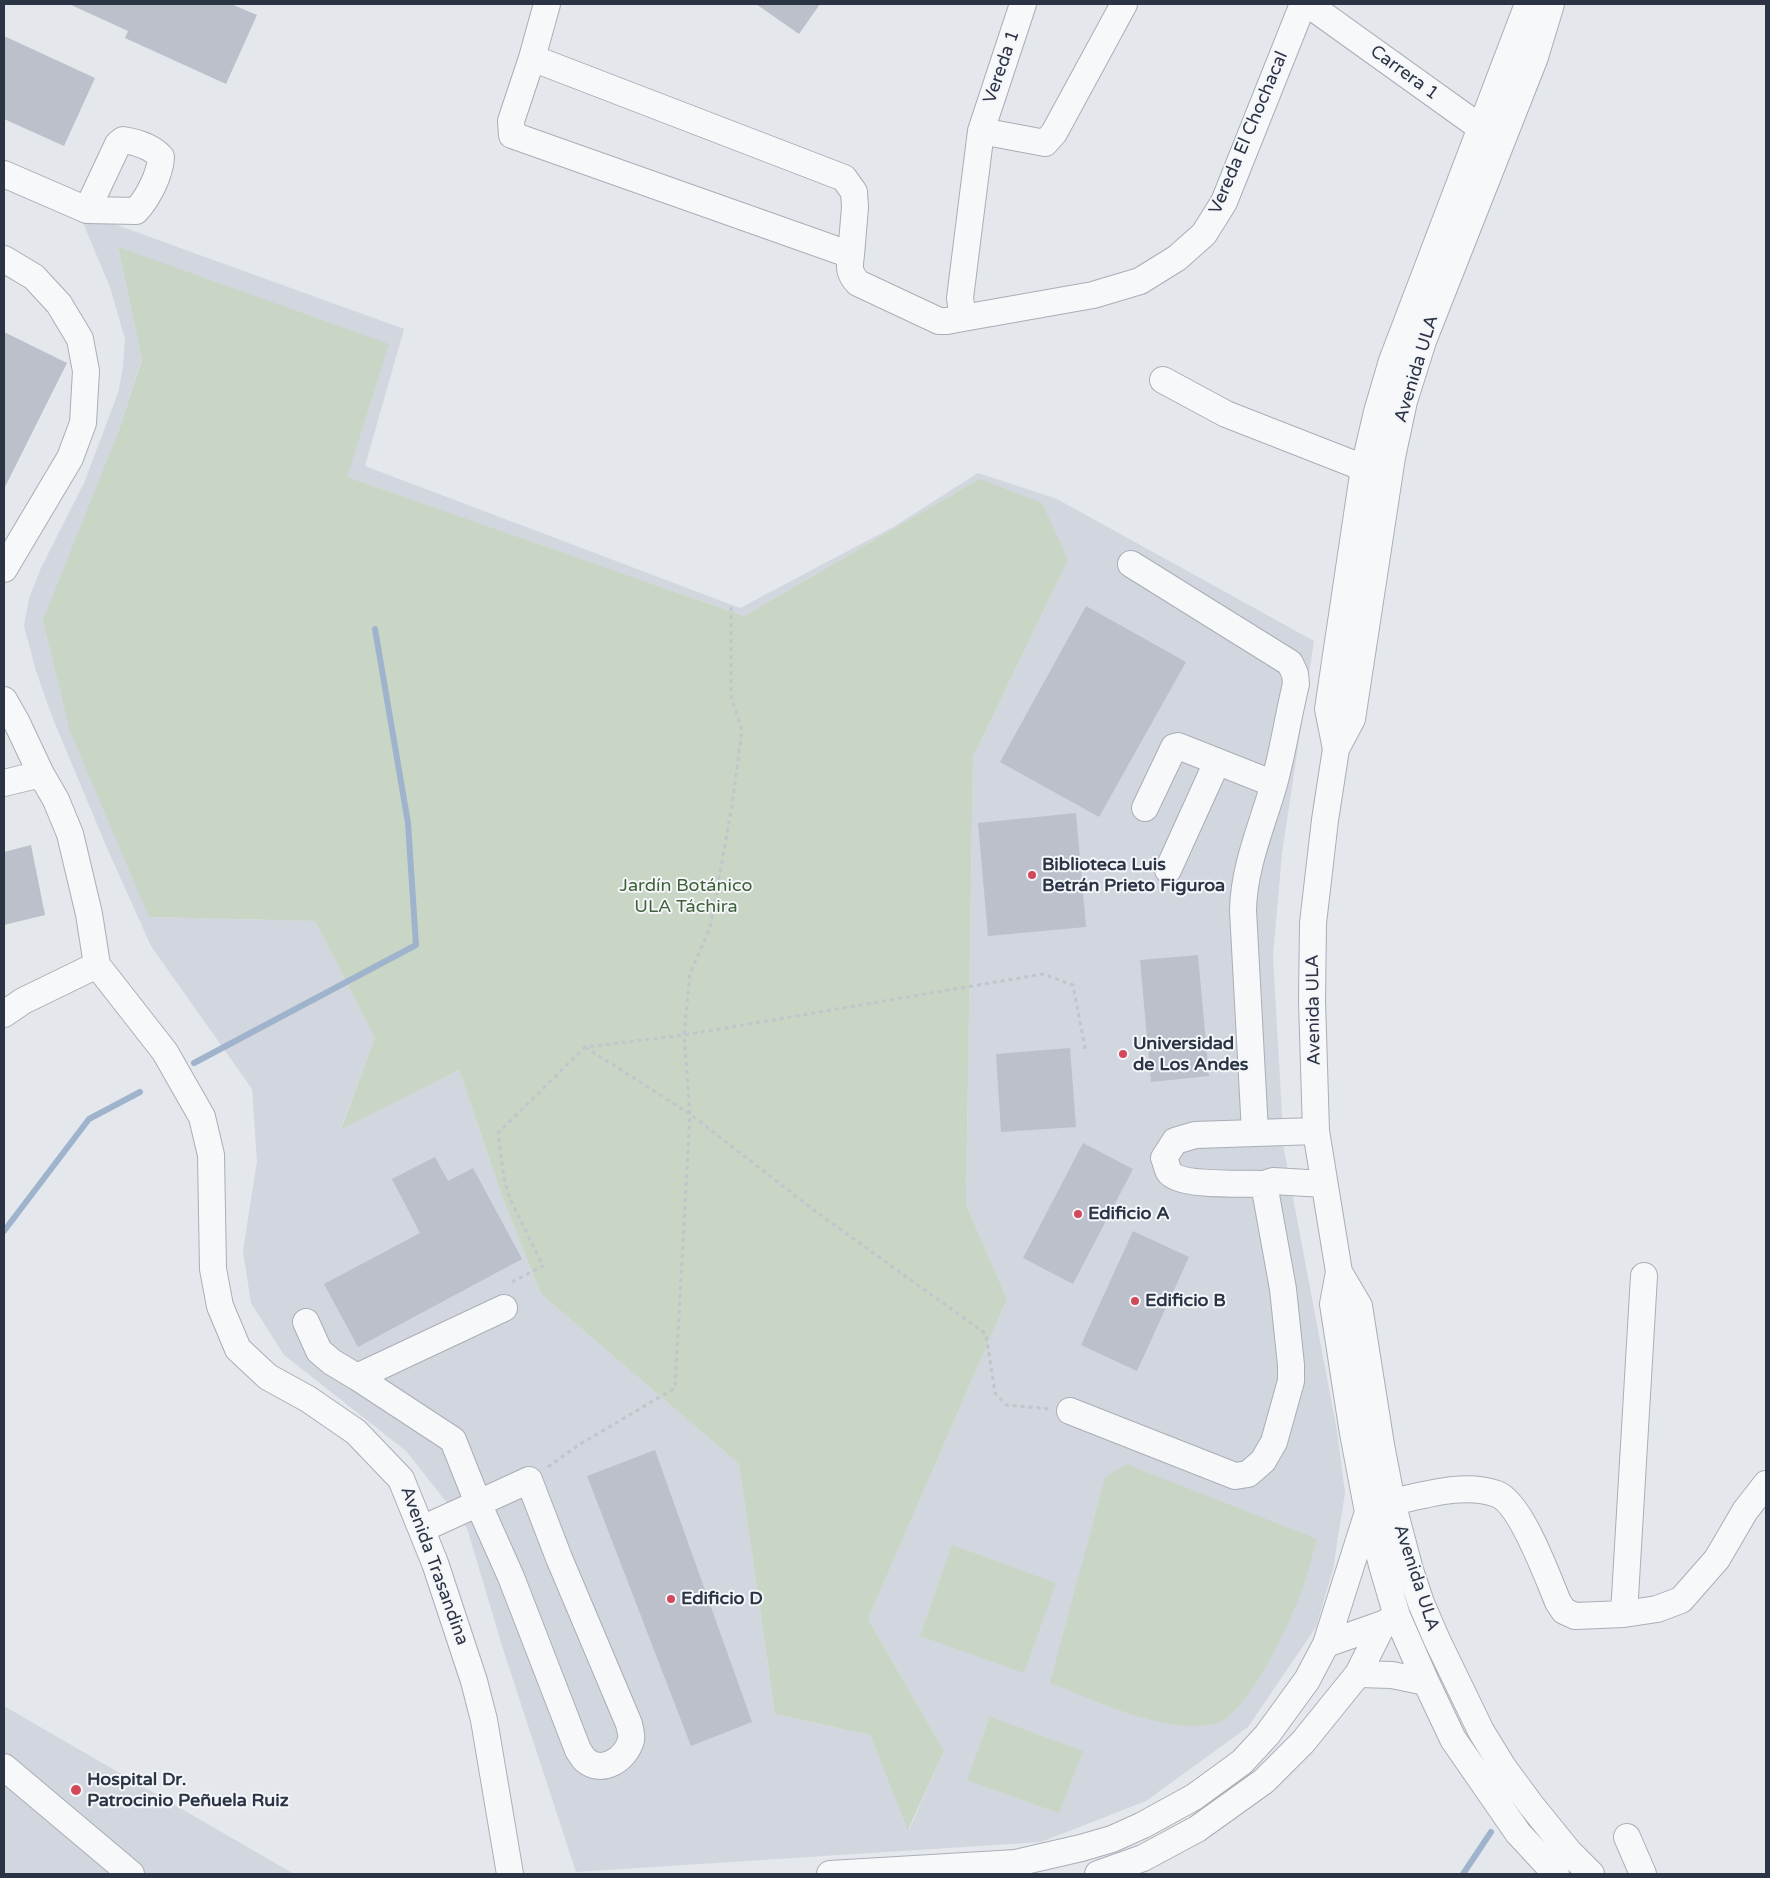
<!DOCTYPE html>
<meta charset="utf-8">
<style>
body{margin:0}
#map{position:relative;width:1770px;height:1878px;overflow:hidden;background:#e4e7ec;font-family:"Varela Round",sans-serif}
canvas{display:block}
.frame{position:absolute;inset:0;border:5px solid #2b3445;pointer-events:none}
</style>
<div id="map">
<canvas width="1770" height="1878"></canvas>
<div class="frame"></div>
</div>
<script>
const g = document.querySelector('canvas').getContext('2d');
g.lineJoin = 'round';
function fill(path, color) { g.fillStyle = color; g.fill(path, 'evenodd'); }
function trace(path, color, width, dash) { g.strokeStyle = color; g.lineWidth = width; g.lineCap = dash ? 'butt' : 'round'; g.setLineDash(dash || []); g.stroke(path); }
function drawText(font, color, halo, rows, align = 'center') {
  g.font = font + ' "Varela Round",sans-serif'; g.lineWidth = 4; g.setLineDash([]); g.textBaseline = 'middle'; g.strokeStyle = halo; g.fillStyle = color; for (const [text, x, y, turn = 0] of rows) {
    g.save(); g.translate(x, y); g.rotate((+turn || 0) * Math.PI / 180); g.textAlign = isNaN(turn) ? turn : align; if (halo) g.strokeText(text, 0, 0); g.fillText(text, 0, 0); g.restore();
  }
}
fill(new Path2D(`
 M78,211L404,329L365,466L740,608L895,526L978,473L1057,499L1314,641L1282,853L1273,956L1284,1150L1337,1431L1345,1493L1333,1569L1316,1627L1248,1727L1146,1801L1041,1842L576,1872L503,1649L467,1528L406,1451L284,1355L251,1303L243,1251L257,1161L252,1089L151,946L107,848L53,719L36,671L24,626L29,598L41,568L84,483L118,393L123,367L125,339L110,287ZM118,247L346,477L744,616L979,479L1068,560L973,757L966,1204L1007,1299L868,1619L944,1751L909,1830L870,1735L775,1714L739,1464L541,1294L503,1199L459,1070L341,1128L375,1038L315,921L149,917L118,433L142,358Z
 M4,1706L294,1874H4Z`), '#d2d6de');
fill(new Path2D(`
 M118,247L389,344L347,477L744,616L979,479L1042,503L1068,560L973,757L966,1204L1007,1299L868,1619L944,1751L908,1830L870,1735L775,1714L739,1464L541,1294L503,1199L459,1070L341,1129L375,1038L315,921L149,917L70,731L43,620L118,433L142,359Z
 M1126,1464L1317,1539C1312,1555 1308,1573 1302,1590C1291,1620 1247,1718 1214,1724C1162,1734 1098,1701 1050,1683L1105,1478Z
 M952,1545L1056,1583L1024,1673L920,1636Z
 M990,1717L1083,1751L1059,1813L967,1780Z`), '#c9d6c5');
trace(new Path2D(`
 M194,1063L416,945L408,823L375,629
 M4,1231L89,1119L140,1092
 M1463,1874L1491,1832`), '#9fb4cc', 6);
fill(new Path2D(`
 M69,4H231L257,15L226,84L125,38L128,31Z
 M756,4H820L799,34Z
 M4,36L95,78L64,146L4,119Z
 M4,332L67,363L4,489Z
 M1086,606L1186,662L1099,817L1000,762Z
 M1076,813L1086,927L988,936L978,823Z
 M31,845L45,915L4,925V852Z
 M1198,955L1209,1076L1151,1082L1140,960Z
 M1070,1048L1076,1127L1001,1132L996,1054Z
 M1083,1143L1133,1169L1073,1284L1023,1258Z
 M435,1157L448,1181L473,1168L522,1259L358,1347L324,1284L420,1233L392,1179Z
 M1133,1231L1189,1257L1137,1371L1081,1345Z
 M655,1450L752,1722L691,1746L587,1476Z`), '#bbc0ca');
const minor = new Path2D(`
 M547,4L532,58L511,121L512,135L851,255C849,267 849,274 858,283L939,321H947L963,318
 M1023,4L981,131L960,298L963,318L1093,295L1140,281L1177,258L1204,234L1224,202L1303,4
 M1308,4L1481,128L1495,135
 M1551,4L1535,57L1423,341L1404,401L1392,457L1352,719L1336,749L1325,820L1313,923L1312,1001L1316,1131L1339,1272L1333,1304L1353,1433L1368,1512L1382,1565L1397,1616L1426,1682L1453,1739L1518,1833L1556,1874
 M532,58L844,178L854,192L855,207L851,255
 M981,131L1045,143L1054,133L1124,4
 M4,174L87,210L136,211C148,198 160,175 161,157C152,147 136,142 123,140L118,144L87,210
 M4,259L34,277L59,304L80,339L86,371L83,423L70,458L4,569
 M1163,380L1226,414L1364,468
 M1131,564L1290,663L1295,674L1296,684C1288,717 1283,751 1274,784C1262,826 1244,866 1243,910L1255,1132
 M4,700L17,723L41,774L56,800L70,834L89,914L97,965L165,1052L202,1117L211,1155L213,1269L220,1306L238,1349L268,1377L308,1399L356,1432L401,1479L435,1563L474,1681L484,1720L510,1874
 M1336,749L1328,709L1364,468L1377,412L1392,361L1528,4
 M4,783L41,774
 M1145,808L1174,747L1178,746L1274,784
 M1168,870L1217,762
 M4,1014L23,1001L97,965
 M1316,1131L1195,1135L1175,1141L1164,1158C1166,1162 1167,1169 1169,1172C1180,1187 1245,1183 1264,1184L1273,1181L1324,1184
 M1339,1272L1359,1306L1381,1445L1392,1502L1410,1570L1421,1603L1437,1640L1481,1731L1503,1767L1531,1805L1569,1852L1591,1874
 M306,1322L319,1351L332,1362L357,1377
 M1070,1411L1235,1476L1248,1474L1263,1461L1274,1442L1291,1381V1365L1283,1289L1264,1184
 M1392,1502C1425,1495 1465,1482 1497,1494C1521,1503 1548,1578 1558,1602L1564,1611L1575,1616L1624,1614L1657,1609L1681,1600L1717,1559L1745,1511L1766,1484
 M422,1529L529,1480L559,1558L629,1724C630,1729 632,1735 631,1740C626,1759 602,1775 585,1760C583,1758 580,1753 578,1750L511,1577L478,1503L453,1440L357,1377L504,1308
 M1624,1614L1644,1276
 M1326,1644L1383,1624L1390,1620
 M1358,1674L1392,1675L1426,1682
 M4,1767L131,1874
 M1627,1837L1643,1874
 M830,1874L1016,1863L1081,1848L1112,1839L1143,1825L1194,1797L1242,1762L1267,1735L1307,1680L1326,1644L1368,1512
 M1098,1874L1143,1858L1197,1829L1264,1781L1303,1742L1358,1674L1383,1624`);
trace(minor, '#a9aeb7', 28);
trace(new Path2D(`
 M585,1047L690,1114L815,1211L986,1334L995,1393L1006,1405L1049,1409
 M512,1282L543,1266L510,1199L504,1178L498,1133L585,1047L684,1035L1043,974L1073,985L1086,1053
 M548,1467L577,1446L675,1388L690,1114L684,1035L690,973L710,928L732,806L742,730L731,696V604`), '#c2c5cb', 3, [4, 4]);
trace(minor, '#f7f8fa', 26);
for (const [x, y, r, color] of [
 [1032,875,5,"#d1495b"],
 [1123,1054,5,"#d1495b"],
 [1078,1214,5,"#d1495b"],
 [1135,1301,5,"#d1495b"],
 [671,1599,5,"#d1495b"],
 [76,1790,6,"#d1495b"]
]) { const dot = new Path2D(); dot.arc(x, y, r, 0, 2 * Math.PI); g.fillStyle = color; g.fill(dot); trace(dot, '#f4f6f9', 2); }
drawText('18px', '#2b3445', '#f4f6f9', [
 ["Vereda 1",1002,67,-71],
 ["Carrera 1",1404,73,36],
 ["Vereda El Chochacal",1249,133,-67],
 ["Avenida ULA",1417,369,-73],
 ["Avenida ULA",1314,1010,-91],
 ["Avenida Trasandina",434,1566,70],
 ["Avenida ULA",1416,1578,72]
]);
drawText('bold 18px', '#2b3445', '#f4f6f9', [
 ["Biblioteca Luis",1042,865],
 ["Betrán Prieto Figuroa",1042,886],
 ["Universidad",1133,1044],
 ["de Los Andes",1133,1065],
 ["Edificio A",1088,1214],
 ["Edificio B",1145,1301],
 ["Edificio D",681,1599],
 ["Hospital Dr.",87,1780],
 ["Patrocinio Peñuela Ruiz",87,1801]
], 'left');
drawText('18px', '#3f6138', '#f4f6f9', [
 ["Jardín Botánico",686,886],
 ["ULA Táchira",686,907]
]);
</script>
